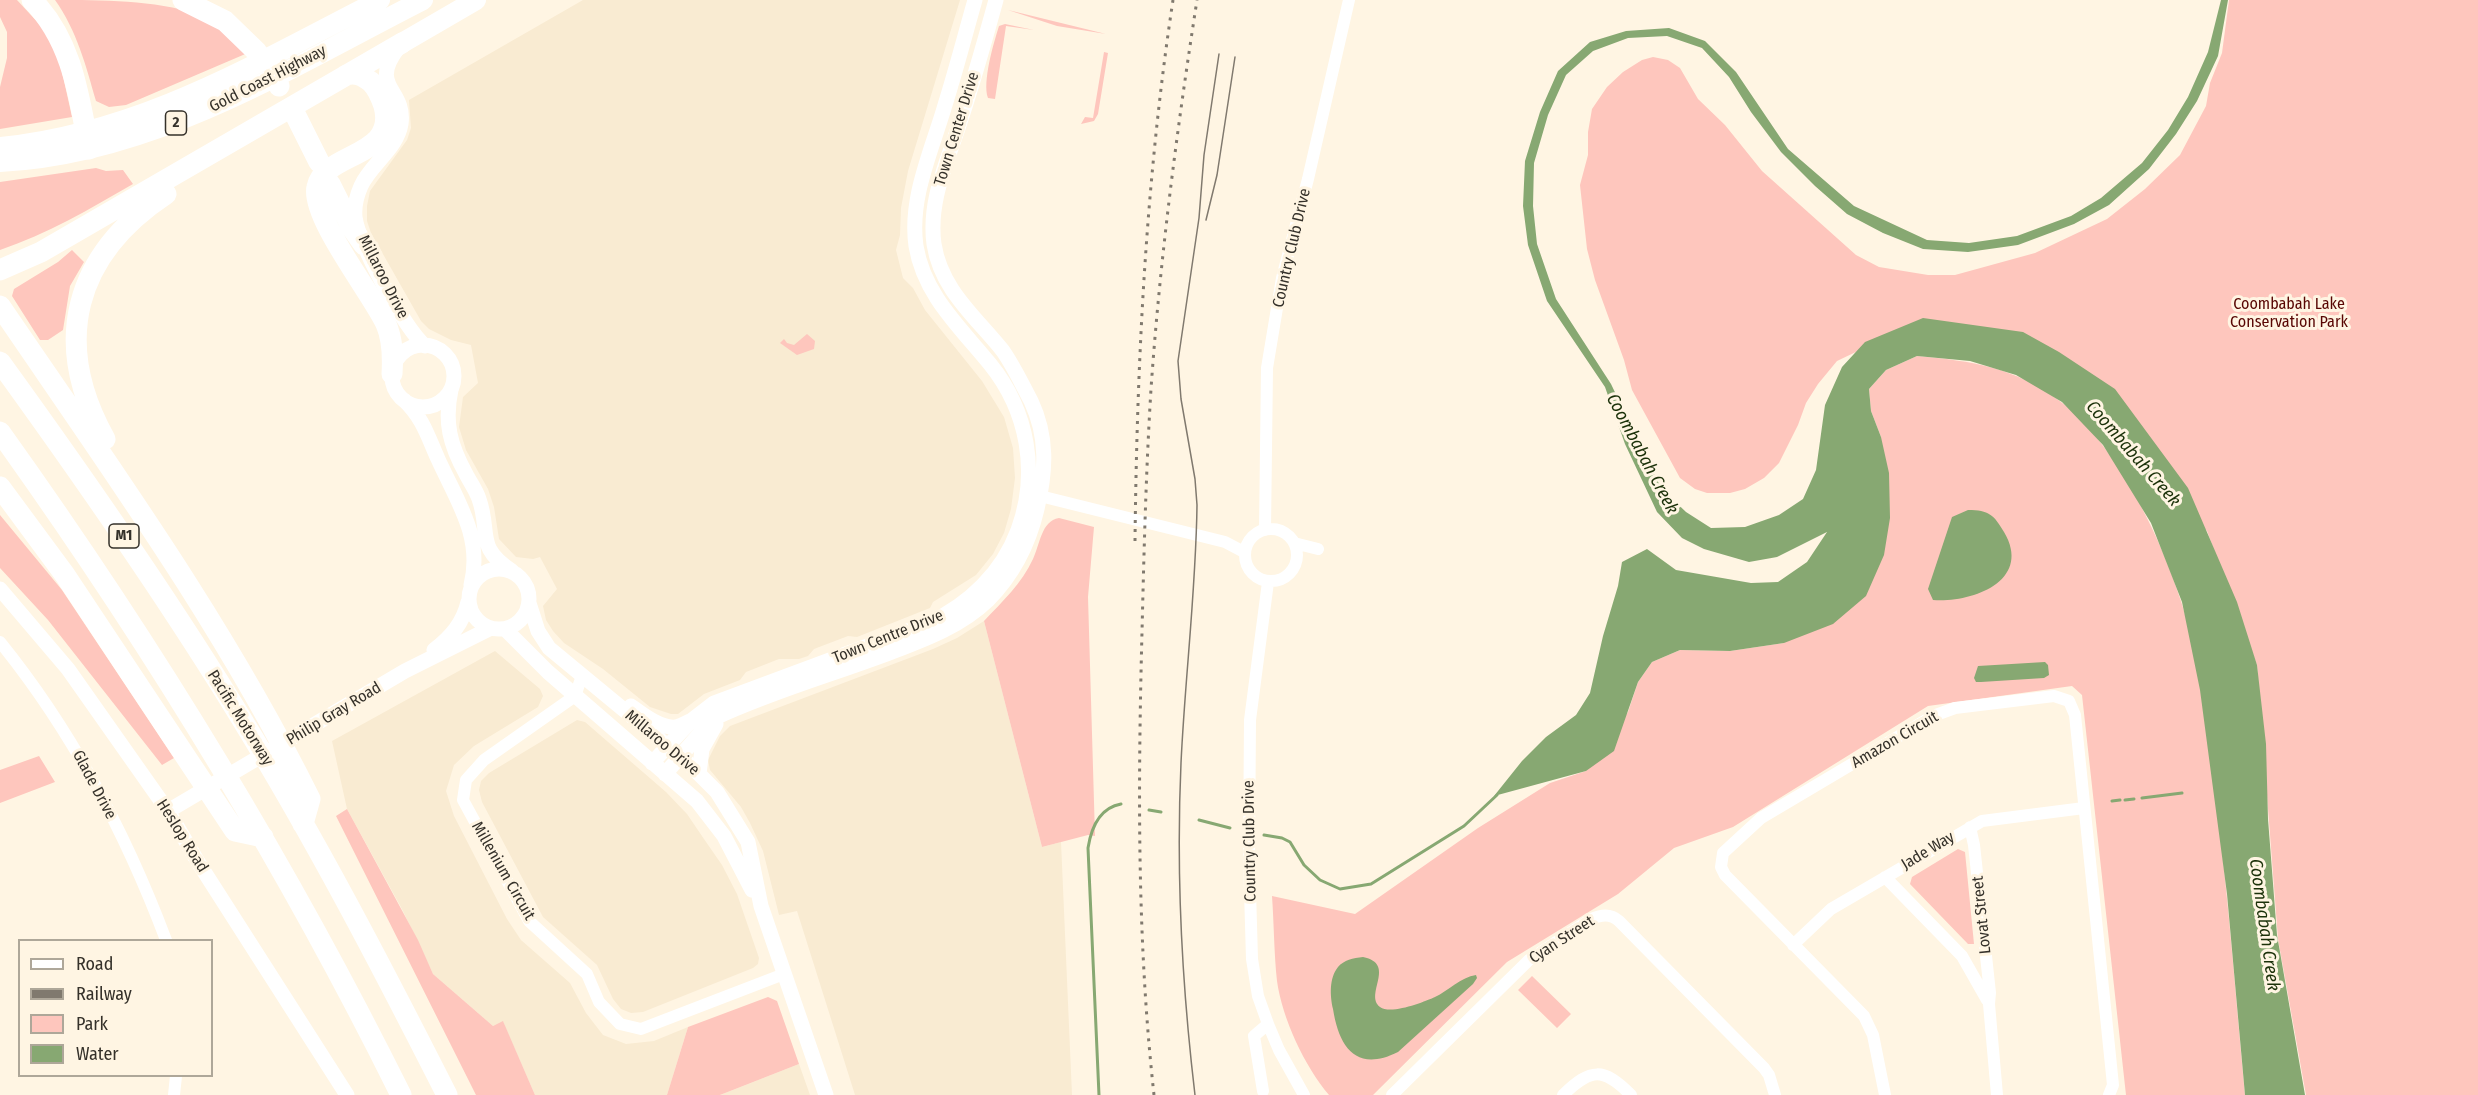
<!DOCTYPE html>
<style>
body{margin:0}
#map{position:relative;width:2478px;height:1095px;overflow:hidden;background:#fff5e3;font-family:"Fira Sans Condensed",sans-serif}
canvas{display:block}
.legend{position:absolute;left:18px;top:939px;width:195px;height:138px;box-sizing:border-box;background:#fff5e3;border:2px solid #aea799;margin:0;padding:8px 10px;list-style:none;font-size:18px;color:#35312a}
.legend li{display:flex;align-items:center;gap:12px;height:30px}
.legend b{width:30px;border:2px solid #aea799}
</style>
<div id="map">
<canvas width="2478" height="1095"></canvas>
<ul class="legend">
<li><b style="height:8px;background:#fff"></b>Road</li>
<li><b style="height:8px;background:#80796e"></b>Railway</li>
<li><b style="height:16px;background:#fec6bd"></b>Park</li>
<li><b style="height:16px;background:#87a872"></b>Water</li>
</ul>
</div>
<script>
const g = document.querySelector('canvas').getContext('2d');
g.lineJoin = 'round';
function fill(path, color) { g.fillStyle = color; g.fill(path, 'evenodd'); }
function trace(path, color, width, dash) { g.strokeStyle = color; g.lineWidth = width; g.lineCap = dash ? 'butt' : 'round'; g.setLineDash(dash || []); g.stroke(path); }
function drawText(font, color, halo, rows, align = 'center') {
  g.font = font + ' "Fira Sans Condensed",sans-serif'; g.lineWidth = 6; g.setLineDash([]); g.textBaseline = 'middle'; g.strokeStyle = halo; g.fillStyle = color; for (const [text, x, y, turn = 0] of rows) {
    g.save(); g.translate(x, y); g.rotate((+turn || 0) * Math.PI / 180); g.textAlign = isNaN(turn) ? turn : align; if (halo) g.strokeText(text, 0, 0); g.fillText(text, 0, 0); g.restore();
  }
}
fill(new Path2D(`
 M583,0H960L908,171L901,208L900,235L896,250L903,278L913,288L925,310L982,381L1004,417L1013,448L1015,478L1011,509L1004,533L993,554L976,575L933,602L930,608L857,637L848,636L814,649L808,656L799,659H779L746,672L740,680L704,694L678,714H671L650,707L603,669L564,643L553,631L546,620L543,606L557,589L540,557L533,559L516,557L499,539L494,507L488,489L466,450L459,427L463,397L478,383L471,345L451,340L429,329L421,321L371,233L367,221V206L370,191L407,140L411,128L409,100Z
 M984,621L1042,847L1061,842L1072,1095H855L797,911L779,915L763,851L750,823L741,807L710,770L708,760L720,736L730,726L933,649L957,638Z
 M495,651L540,689L543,696L538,707L474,746L454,765L446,791L454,816L507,919L521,940L570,983L586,1013L603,1035L626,1044L654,1041L688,1027L667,1095H535L503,1022L493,1026L433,974L403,911L347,809L332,741Z
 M577,720L585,722L666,792L687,814L704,839L722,865L737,894L759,958L758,964L753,968L643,1012L631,1013L621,1009L613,999L597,965L543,917L482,802L479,790L481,781L489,773Z
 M799,1064L810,1095H720Z`), '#f9ebd2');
fill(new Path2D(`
 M0,0H17L42,27L59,58L72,117L0,129V87L7,58V32L0,17Z
 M55,0C102,0 154,0 198,14C216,22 234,40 250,52L126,105L109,107L96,101C86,66 77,31 55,0Z
 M2229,0H2478V1095H2306L2278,939L2257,665L2207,531L2057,367L1860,350L1837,361L1818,384L1806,403L1798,425L1779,463L1764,478L1745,489L1730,493H1707L1695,489L1680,478L1632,390L1624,360L1595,280L1587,249L1580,185L1588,155V132L1592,109L1607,87L1623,72L1642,60L1653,57L1668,60L1680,68L1698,99L1725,125L1762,171L1856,255L1879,267L1928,275H1955L2035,253L2107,219L2145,189L2180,155L2206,106L2210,83L2222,53Z
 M1008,10L1106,34L1057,26Z
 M1005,24L1034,30L1006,26L995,99L988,98C982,82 994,42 999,26Z
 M1104,52L1108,53L1098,114L1094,121L1081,124L1085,117L1093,118Z
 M96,168L106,171L123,170L133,184C90,209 47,234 0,250V182Z
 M72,250L84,262L70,286L63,330L48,340H40L12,296L14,289L58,262Z
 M807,334L815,341L814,349L797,355L780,343L784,339L787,343L794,345Z
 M1917,356C1972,361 2015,367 2061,402C2115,443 2161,537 2181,601C2196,648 2202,699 2209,748C2226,863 2234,979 2245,1095H2126L2082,695L2072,686L1928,706L1733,827L1674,848L1618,894L1507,962L1373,1095H1329C1305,1067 1282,1018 1277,981C1274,953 1274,924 1272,896L1355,914L1478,828L1550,783L1586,771L1628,712L1638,682L1652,662L1680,650L1730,651L1784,643L1881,437L1871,411L1869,389L1886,370Z
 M0,515L62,590L174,758L162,765L48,620L0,568Z
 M1059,518L1094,527L1088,597L1095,836L1088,835L1042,847L984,621C1002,602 1022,583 1033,559C1040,545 1041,521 1059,518Z
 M39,756L55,782L0,803V770Z
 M347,809L418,940L433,974L493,1026L503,1021L535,1095H476L336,816Z
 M1958,849L1965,852L1974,944H1968L1910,884L1912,877Z
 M1532,976L1571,1014L1557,1028L1518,990Z
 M768,997L777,1001L799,1064L720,1095H667L688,1027Z`), '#fec6bd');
fill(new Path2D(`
 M2221,0H2228L2218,56L2197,101L2176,134L2149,169L2109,205L2074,224L2018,245L1968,252L1923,249L1883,233L1847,214L1815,186L1781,152L1751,112L1729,77L1702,48L1667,36L1628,38L1593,51L1566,75L1548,115L1534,163L1533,206L1537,244L1556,299L1611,384L1661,488L1686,512L1711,528L1745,527L1779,515L1803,499L1816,470L1825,405L1842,367L1865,342L1923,318L2023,332L2059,352L2115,389L2188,488L2237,602L2257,665L2266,744L2268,819L2277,935L2305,1095H2245L2227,894L2200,690L2182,602L2151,523L2103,445L2062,402L2016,375L1970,361L1917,356L1886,370L1869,389L1871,411L1881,437L1889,473L1890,518L1884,555L1866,596L1833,624L1784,643L1730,651L1680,650L1652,662L1638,682L1614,751L1586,771L1494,796L1522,761L1546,737L1576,715L1590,693L1603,636L1618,586L1622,562L1647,549L1676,570L1751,583L1778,582L1807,562L1827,532L1777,557L1749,562L1704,549L1682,538L1657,512L1625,444L1605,387L1547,301L1528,245L1523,206L1525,161L1540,112L1558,71L1590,42L1626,31L1669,28L1705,41L1736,72L1788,149L1854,206L1927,240L1969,243L2017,236L2071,216L2101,198L2142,163L2168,130L2188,97L2208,52Z
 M1968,510C1989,510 1994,515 2004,532C2033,581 1972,603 1933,600L1928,589L1952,517Z
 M2045,662L2048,665L2049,675L2044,678L1981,682H1976L1974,678L1978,666Z
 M1363,957C1397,964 1364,994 1380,1007C1391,1015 1424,1002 1435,997C1448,991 1461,977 1476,975L1477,978L1473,984L1398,1052C1356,1073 1339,1047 1333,1009C1330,996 1329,978 1338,967C1344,960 1353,958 1363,957Z`), '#87a872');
trace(new Path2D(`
 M2142,798L2182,793
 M2125,800L2134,799
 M2112,801L2120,800
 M1149,810L1161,812
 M1199,820L1230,828
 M1264,835L1282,838L1290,842L1304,865L1320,880L1340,889L1371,884L1464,826L1497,795
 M1099,1095L1088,848C1091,829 1099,808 1121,804`), '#87a872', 3);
trace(new Path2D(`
 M1032,494L1225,542L1244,552
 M1245 555a26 26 0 1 1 52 0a26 26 0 1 1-52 0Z
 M1265,530L1267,368L1282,278L1308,179L1349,0
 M1294,543L1318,549
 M0,642C72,731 126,834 166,940
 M582,676L575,696L484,760L466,780L463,800L529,921L587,974L599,1002L620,1024L641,1029L784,974
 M1970,827L1974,845L1990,993L1989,1004L1997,1095
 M1885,877L1962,956L1987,1000
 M1793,945L1831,909L1982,821L2084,808
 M1268,1024L1279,1050L1304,1095
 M1263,1091L1254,1036L1268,1024L1258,996L1252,959L1249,856L1250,720L1268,582
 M174,1095L176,1076
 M1392,1095L1529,960L1591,919C1601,915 1610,913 1619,921L1764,1068L1769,1075L1775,1095
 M1563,1095C1591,1068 1603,1067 1631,1095
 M1885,1095L1873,1035L1864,1016L1725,875L1721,867L1723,853L1761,818L1933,716L1955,708L2054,696L2069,701L2075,715L2113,1085L2109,1095`), '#fff', 12);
trace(new Path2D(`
 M398,48C368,88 406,88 401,124C397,149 371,164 361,186C357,195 354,206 355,217C359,245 404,327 425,346
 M392 376a31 31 0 1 1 62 0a31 31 0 1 1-62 0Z
 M451,390C444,422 450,445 466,474C470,482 476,490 479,499C491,533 475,547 512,571
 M404,400C423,418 428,437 438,459C457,501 483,537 471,585
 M469 599a30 30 0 1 1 60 0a30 30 0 1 1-60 0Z
 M0,589L68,669L168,811L198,862L347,1095
 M529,603L538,631L549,648L687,762L717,792L748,842L761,906L826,1095
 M505,629L548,672L697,801L724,836L752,890
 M434,650C451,637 463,623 468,602
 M631,706C642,714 661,729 676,727C681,726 686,723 690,721
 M652,763L692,720L714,703L929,623C969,604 1002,573 1018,530C1039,473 1028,411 990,364C960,327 924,295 916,246C909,198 932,150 945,105C956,70 965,35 975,0
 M665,774L703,730L717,717C773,691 834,674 892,652C926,639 961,626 988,600C1013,575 1029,543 1037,509C1046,471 1048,437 1031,401C1022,384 1014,367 1003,351C976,317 941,290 934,244C928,200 948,161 961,119C974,80 985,40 996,0
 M699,774L702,749L716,724
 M168,811L405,671L491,628`), '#fff', 15);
trace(new Path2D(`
 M402,43L476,0
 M0,147C142,133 256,63 380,0
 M0,162C155,154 289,68 423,0`), '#fff', 20);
trace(new Path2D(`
 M32,0C72,40 79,96 89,149
 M183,0L225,21L257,52
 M346,75C356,72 363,76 371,82C378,89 381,97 384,106C398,158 324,152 317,187C310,216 373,295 386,324C393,340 393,357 392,374
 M278,83L279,86
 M296,116L319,162
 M330,184L352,228L364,245
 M0,270L41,252L402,43
 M0,306C109,466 224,625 310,799L303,824
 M0,362C84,478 166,595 241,718C316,840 382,967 447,1095
 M0,432C151,643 286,863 401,1095
 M105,439C51,342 74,255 166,194
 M0,487L65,575L235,831L263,837`), '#fff', 21);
trace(new Path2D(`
 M1206,220L1217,175L1235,57
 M1195,1095C1182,986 1176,874 1181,763C1185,677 1196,591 1197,505L1195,479L1181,399L1178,361L1199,218L1204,155L1219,54`), '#80796e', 1.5);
trace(new Path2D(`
 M1135,541C1137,360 1146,178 1173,0
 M1154,1095C1137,941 1138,786 1142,632C1144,551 1146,470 1151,389C1160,259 1177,129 1197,0`), '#80796e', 3, [3, 6]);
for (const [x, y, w] of [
 [176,123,21],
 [124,536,30]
]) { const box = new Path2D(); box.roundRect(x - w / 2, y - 12, w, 24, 4.5); g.fillStyle = '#fff5e3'; g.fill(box); trace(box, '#35312a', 1.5); }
drawText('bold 15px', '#35312a', null, [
 ["2",176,123],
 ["M1",124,536]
]);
drawText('16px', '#35312a', '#fff5e3', [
 ["Gold Coast Highway",268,79,-27],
 ["Town Center Drive",957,129,-73],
 ["Country Club Drive",1292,248,-77],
 ["Millaroo Drive",383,277,63],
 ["Town Centre Drive",888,637,-22],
 ["Philip Gray Road",334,714,-31],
 ["Pacific Motorway",240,718,58],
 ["Amazon Circuit",1895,740,-30],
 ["Millaroo Drive",662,743,40],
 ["Glade Drive",94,785,62],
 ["Heslop Road",182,836,58],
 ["Country Club Drive",1250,841,-91],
 ["Jade Way",1928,851,-31],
 ["Millenium Circuit",503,871,60],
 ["Lovat Street",1982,915,-96],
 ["Cyan Street",1562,940,-33]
]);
drawText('16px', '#580603', '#fff5e3', [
 ["Coombabah Lake",2289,305],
 ["Conservation Park",2289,323]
]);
drawText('italic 18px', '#1b3109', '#fff5e3', [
 ["Coombabah Creek",1642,454,62],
 ["Coombabah Creek",2133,454,49],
 ["Coombabah Creek",2264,925,82]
]);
</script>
